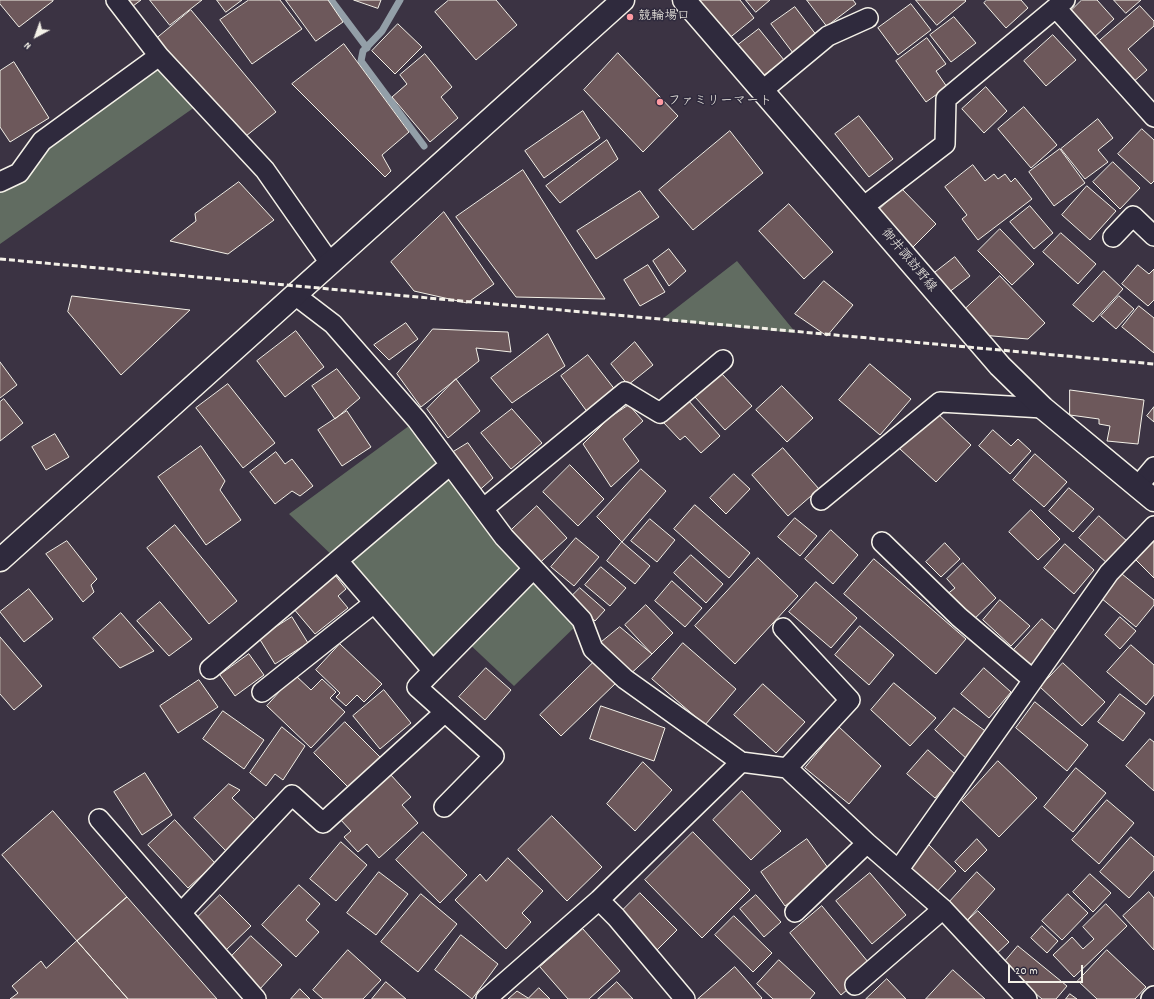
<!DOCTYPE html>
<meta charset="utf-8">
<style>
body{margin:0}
#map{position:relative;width:1154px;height:999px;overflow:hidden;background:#3b3343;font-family:Dekko,sans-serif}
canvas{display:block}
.north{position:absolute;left:16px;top:16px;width:40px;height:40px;-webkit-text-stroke:3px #2f2a3d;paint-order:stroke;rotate:221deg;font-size:11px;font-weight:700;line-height:16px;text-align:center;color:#f4f1e8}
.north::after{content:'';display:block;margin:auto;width:14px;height:18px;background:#f4f1e8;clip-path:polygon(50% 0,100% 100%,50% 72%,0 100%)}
.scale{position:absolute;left:1008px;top:965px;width:75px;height:18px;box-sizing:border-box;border:2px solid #f4f1e8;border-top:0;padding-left:5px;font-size:12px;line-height:14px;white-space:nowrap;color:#f4f1e8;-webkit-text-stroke:3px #2f2a3d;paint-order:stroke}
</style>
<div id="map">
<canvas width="1154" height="999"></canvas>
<div class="north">N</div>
<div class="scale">20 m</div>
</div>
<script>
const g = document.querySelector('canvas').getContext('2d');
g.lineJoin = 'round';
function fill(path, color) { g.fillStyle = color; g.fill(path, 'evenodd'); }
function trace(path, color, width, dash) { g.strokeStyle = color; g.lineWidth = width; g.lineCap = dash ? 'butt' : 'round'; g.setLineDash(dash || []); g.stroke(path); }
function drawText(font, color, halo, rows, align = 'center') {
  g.font = font + ' Dekko,"Klee One",sans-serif'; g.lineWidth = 3; g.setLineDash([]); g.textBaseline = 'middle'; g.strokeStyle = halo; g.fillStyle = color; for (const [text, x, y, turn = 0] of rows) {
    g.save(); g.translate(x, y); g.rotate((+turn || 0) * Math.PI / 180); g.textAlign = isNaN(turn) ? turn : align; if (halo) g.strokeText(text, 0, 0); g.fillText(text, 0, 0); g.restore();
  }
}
fill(new Path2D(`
 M159,56L202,102L0,244V182Z
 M737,261L796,333L661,320Z
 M417,420L582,620L514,686L465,640L433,671L338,561L289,514Z`), '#616c61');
trace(new Path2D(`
 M331,0L367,48
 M400,0L382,31L363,51L361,61L424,146`), '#939fa8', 7);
const building = new Path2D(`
 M0,0H53V1L19,27L0,4Z
 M128,0H141L133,6Z
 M150,0H202L170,25Z
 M217,0H242L226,12Z
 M249,0H280L302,29L252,64L220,20Z
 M286,0H328L343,22L316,41Z
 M354,0H381L378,8Z
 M449,0H496L517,25L476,60L435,12Z
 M694,0H740L754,18L727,40Z
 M746,0H770L756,12Z
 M807,0H853L856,4L827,26Z
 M916,0H965L966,1L937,25Z
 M987,0H1021L1028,8L1006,28L984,3Z
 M1082,0H1097L1114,19L1094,37L1071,11Z
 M1114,0H1141L1126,13Z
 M911,4L931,30L898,55L878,28Z
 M1140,6L1154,21V26L1128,49L1147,70L1132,83L1097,43Z
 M795,7L817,36L793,53L771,24Z
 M191,10L276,112L241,140L156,39Z
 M954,17L976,43L951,62L930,35Z
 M398,24L422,47L395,74L372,51Z
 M759,29L784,60L763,76L738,45Z
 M1053,35L1076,60L1046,86L1024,61Z
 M927,38L946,64L936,71L947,87L926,102L896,61Z
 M344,44L409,132L382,155L391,171L385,177L292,84Z
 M618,53L678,116L643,152L584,90Z
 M425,54L452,87L441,97L458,118L430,142L392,97L407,84L400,75Z
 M14,62L49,118L10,142L0,127V71Z
 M986,87L1007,111L984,133L962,109Z
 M1024,107L1057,145L1031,168L998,129Z
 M583,111L600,138L544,178L525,151Z
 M859,116L893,159L869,177L835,134Z
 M1098,119L1113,138L1098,150L1108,162L1085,179L1061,149Z
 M1142,129L1154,140V181L1151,184L1118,154Z
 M730,131L763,173L693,230L659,190Z
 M607,140L618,159L560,203L546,186Z
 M1060,149L1085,183L1054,206L1029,172Z
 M1113,162L1140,188L1120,209L1093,182Z
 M973,165L985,181L994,174L998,179L1005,174L1011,182L1015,178L1032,199L978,240L962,219L967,215L945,187Z
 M523,170L605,299L516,297L456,217Z
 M239,182L274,220L228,254L170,241L196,221L195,214Z
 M1087,186L1116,211L1090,240L1062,215Z
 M901,188L936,224L913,247L878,211Z
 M640,191L659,217L596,259L577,231Z
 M789,204L833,252L804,279L759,231Z
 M1030,206L1053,233L1034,249L1010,222Z
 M444,212L494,284L467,303L414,291L391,262Z
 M1000,229L1034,264L1012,285L978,251Z
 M1061,233L1096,264L1078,284L1043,252Z
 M669,249L686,271L669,286L653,261Z
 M955,257L970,276L948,293L933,274Z
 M648,265L665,292L640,306L624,280Z
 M1138,265L1149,274L1154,269V300L1148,306L1122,284Z
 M1104,271L1123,289L1093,322L1073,305Z
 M1000,276L1045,323L1028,339L981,335L961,313Z
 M824,281L853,305L827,336L795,314Z
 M72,296L190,310L121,375L68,312Z
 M1119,296L1134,309L1116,329L1101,316Z
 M1139,306L1154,318V353L1122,327Z
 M406,323L418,339L389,360L374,345Z
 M433,329L508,332L511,352L476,348L479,361L421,407L397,374Z
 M296,331L324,367L285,397L257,361Z
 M548,334L565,366L512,403L491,378Z
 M635,342L653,365L628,385L611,364Z
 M588,355L616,391L588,413L561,376Z
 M0,362L17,385L0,398Z
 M870,364L911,399L880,435L839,400Z
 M337,369L360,398L335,419L312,386Z
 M721,373L752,406L725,430L695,397Z
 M456,379L480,411L448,438L427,409Z
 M228,384L275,443L243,468L196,408Z
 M782,386L813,418L787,442L756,410Z
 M1070,390L1144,400L1138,444L1107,441L1110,426L1099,424V419L1070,415Z
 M4,399L23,423L0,441V402Z
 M688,400L720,436L701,453L685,436L680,440L663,422Z
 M629,405L643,421L623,439L639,461L611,487L583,444L609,418Z
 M1154,407V422L1147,416Z
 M512,409L542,443L511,469L481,433Z
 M347,411L371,447L342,466L318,430Z
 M936,412L971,445L936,482L900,449Z
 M993,430L1011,446L1018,439L1031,451L1010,474L979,446Z
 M55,434L69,457L46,470L32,447Z
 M468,443L493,478L474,495L445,457Z
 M201,446L225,481L220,490L241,520L206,545L158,477Z
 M783,448L819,489L788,516L752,475Z
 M276,452L285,464L292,459L313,486L300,496L292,491L275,504L250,472Z
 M1035,454L1067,482L1044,507L1013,480Z
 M570,465L604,499L578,526L543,492Z
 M641,469L666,491L622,542L597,517Z
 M734,474L750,489L726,514L710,498Z
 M1069,488L1094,509L1073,532L1049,511Z
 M695,505L750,553L729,578L674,529Z
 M537,506L567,538L533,569L504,537Z
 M1031,510L1060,539L1038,560L1009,532Z
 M1099,516L1128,542L1108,564L1079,538Z
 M795,518L817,536L800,556L778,537Z
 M650,519L675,540L657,562L631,541Z
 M175,525L237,601L209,624L147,548Z
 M831,530L858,555L833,584L805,559Z
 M576,538L599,557L574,586L551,567Z
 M1154,540V578L1135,559Z
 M67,541L97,579L91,585L94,592L83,602L46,554Z
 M622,542L650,566L635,584L607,561Z
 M945,543L960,559L941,577L926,562Z
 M1065,544L1094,570L1074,594L1044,568Z
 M691,555L723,584L706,603L674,573Z
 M758,558L798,596L735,664L695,626Z
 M874,559L966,639L936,674L844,594Z
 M963,563L996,598L971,622L946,595L955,588L947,579Z
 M601,567L626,588L610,606L585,585Z
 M1122,574L1154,600V605L1136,627L1101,598Z
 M335,575L346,589L338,596L348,608L315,634L293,608Z
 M672,581L702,608L685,627L655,601Z
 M816,582L857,618L831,648L789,612Z
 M580,588L605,610L595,621L570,598Z
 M29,589L53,619L24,642L0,612Z
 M1000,600L1030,626L1011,646L983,620Z
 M160,602L192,639L169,656L137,621Z
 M646,605L673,633L652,654L625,625Z
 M121,613L154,651L120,668L93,638Z
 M292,617L308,643L275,664L259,638Z
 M1120,617L1136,631L1120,649L1105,635Z
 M1042,619L1060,635L1029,669L1011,653Z
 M860,626L894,655L869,685L835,655Z
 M620,627L652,654L625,679L593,649Z
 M0,637L42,686L14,710L0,694Z
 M683,643L736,689L705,725L652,679Z
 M340,644L382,684L364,702L357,695L346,706L336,697L340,693L316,670Z
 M1131,645L1154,665V695L1146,705L1107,672Z
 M249,654L264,675L235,696L220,675Z
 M596,660L617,682L561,736L540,715Z
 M1063,663L1105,702L1082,726L1040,687Z
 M486,668L511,690L485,720L459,697Z
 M984,668L1011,692L989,718L961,694Z
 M295,675L311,690L322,679L336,692L330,698L345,712L311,748L267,706Z
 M199,680L218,707L178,733L160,706Z
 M894,683L936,718L910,746L871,710Z
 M763,684L805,722L776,753L734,715Z
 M384,690L411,723L380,749L353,716Z
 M1120,694L1145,713L1123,741L1098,722Z
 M1035,702L1088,745L1067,771L1016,728Z
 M601,706L665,728L654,761L590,739Z
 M954,708L988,733L968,760L935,730Z
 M223,711L264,740L244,769L203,739Z
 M345,722L380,757L349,788L314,753Z
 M282,727L305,746L283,780L275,774L266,786L250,773Z
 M839,727L881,766L849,804L805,768Z
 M1150,739L1154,742V791L1126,766Z
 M928,750L955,774L935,798L907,774Z
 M998,761L1037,798L999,837L962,801Z
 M643,762L672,790L635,831L607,804Z
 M1076,768L1106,793L1073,832L1044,807Z
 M145,773L172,815L142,835L114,792Z
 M390,774L411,797L402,805L418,823L379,858L367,844L358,852L344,837L351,831L340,819Z
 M229,784L240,790L232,798L256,821L226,851L194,818Z
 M742,791L781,831L751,860L713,820Z
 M1107,800L1134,823L1099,864L1072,840Z
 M53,811L127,897L77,941L2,855Z
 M552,816L602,867L567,901L518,850Z
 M175,820L215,863L188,888L148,845Z
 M423,832L467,875L440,903L396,860Z
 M693,832L750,890L702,938L645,880Z
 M1131,837L1154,857V870L1129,898L1100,872Z
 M807,839L831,872L785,906L761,872Z
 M977,839L987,850L965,872L955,862Z
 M341,842L367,865L336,901L310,879Z
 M929,845L956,871L933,896L906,870Z
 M508,858L543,891L522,913L531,922L506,949L455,900L480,874L486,881Z
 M379,872L408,894L376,935L347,913Z
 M977,872L995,889L962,926L943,909Z
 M870,873L906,915L872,944L836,901Z
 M1090,874L1111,893L1093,912L1073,892Z
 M299,885L320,904L306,920L319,932L296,957L262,925Z
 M1149,892L1154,898V950L1123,916Z
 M640,893L677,930L653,954L616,917Z
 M421,894L457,924L418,972L381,942Z
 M1068,894L1088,913L1062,940L1042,921Z
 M220,895L251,926L225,951L195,920Z
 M756,895L781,922L764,937L740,909Z
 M127,897L217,999H128L77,941Z
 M1106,904L1127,926L1074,977L1053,955L1072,937L1083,949L1094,939L1083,927Z
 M822,906L873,968L841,995L790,933Z
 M978,911L1009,942L993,957L962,926Z
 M734,916L772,953L753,972L715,935Z
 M1042,926L1058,941L1047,953L1031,938Z
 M583,929L620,971L589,999H568L540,967Z
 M461,935L498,964L472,999L435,970Z
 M251,936L282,965L259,990L227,961Z
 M77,941L128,999H10L18,993L12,986L41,961L46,968Z
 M1018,946L1067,986L1056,999H1042L1002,965Z
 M348,950L381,980L363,999H323L313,990Z
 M1107,950L1146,987L1135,999H1097L1078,981Z
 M779,960L815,993L810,999H773L757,984Z
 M735,967L762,998L761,999H698Z
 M953,970L985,999H926Z
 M887,979L906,999H866Z
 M386,982L406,999H372Z
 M617,982L633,999H598Z
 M539,988L550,999H508L517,991L528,998Z
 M300,989L310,999H291Z
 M1070,994L1077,999H1066Z`);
fill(building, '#6d585b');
trace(building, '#f4f1e8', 1);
const street = new Path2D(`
 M116,0L159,56L265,170L330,263
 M1056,8L1154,117
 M763,90L828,36L868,18
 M0,182L19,173L42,141L159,56
 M863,207L945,144L946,99L1065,0
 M1113,237L1133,216L1154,236
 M295,295L333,324L417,420L504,537L582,620L593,649L625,679L741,762L787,768L867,843L943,909L1027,999
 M1138,486L1154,467
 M821,500L940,402L1043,408
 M484,508L625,392L660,413L723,360
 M882,542L959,617L1032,679
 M338,561L433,671
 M783,628L850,700L787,768
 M210,669L450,465
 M262,692L374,603
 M444,807L494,756L417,687L533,569
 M99,819L256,999
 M899,869L1109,573L1154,526
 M599,900L616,917L685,999
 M795,912L867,843
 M181,913L292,795L323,823L445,712
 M855,985L943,909
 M486,999L599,900L741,762
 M1151,999L1154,996`);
const secondary = new Path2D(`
 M684,0L1000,366L1043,408L1154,500
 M0,560L623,0`);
trace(street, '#f4f1e8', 22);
trace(secondary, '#f4f1e8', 25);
trace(street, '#2f2a3d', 19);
trace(secondary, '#2f2a3d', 22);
trace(new Path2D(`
 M0,259L1154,364`), '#f4f1e8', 3, [6, 3]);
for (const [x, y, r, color] of [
 [630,17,4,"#ff9aa2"],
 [660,102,4,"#ff9aa2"]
]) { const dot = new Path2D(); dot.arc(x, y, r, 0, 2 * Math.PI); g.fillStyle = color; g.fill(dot); trace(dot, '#2f2a3d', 1.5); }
drawText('13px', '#f4f1e8', '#2f2a3d', [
 ["競輪場口",638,17],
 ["ファミリーマート",668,102]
], 'left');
drawText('13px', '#f4f1e8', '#2f2a3d', [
 ["御井諏訪野線",908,261,50]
]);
</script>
